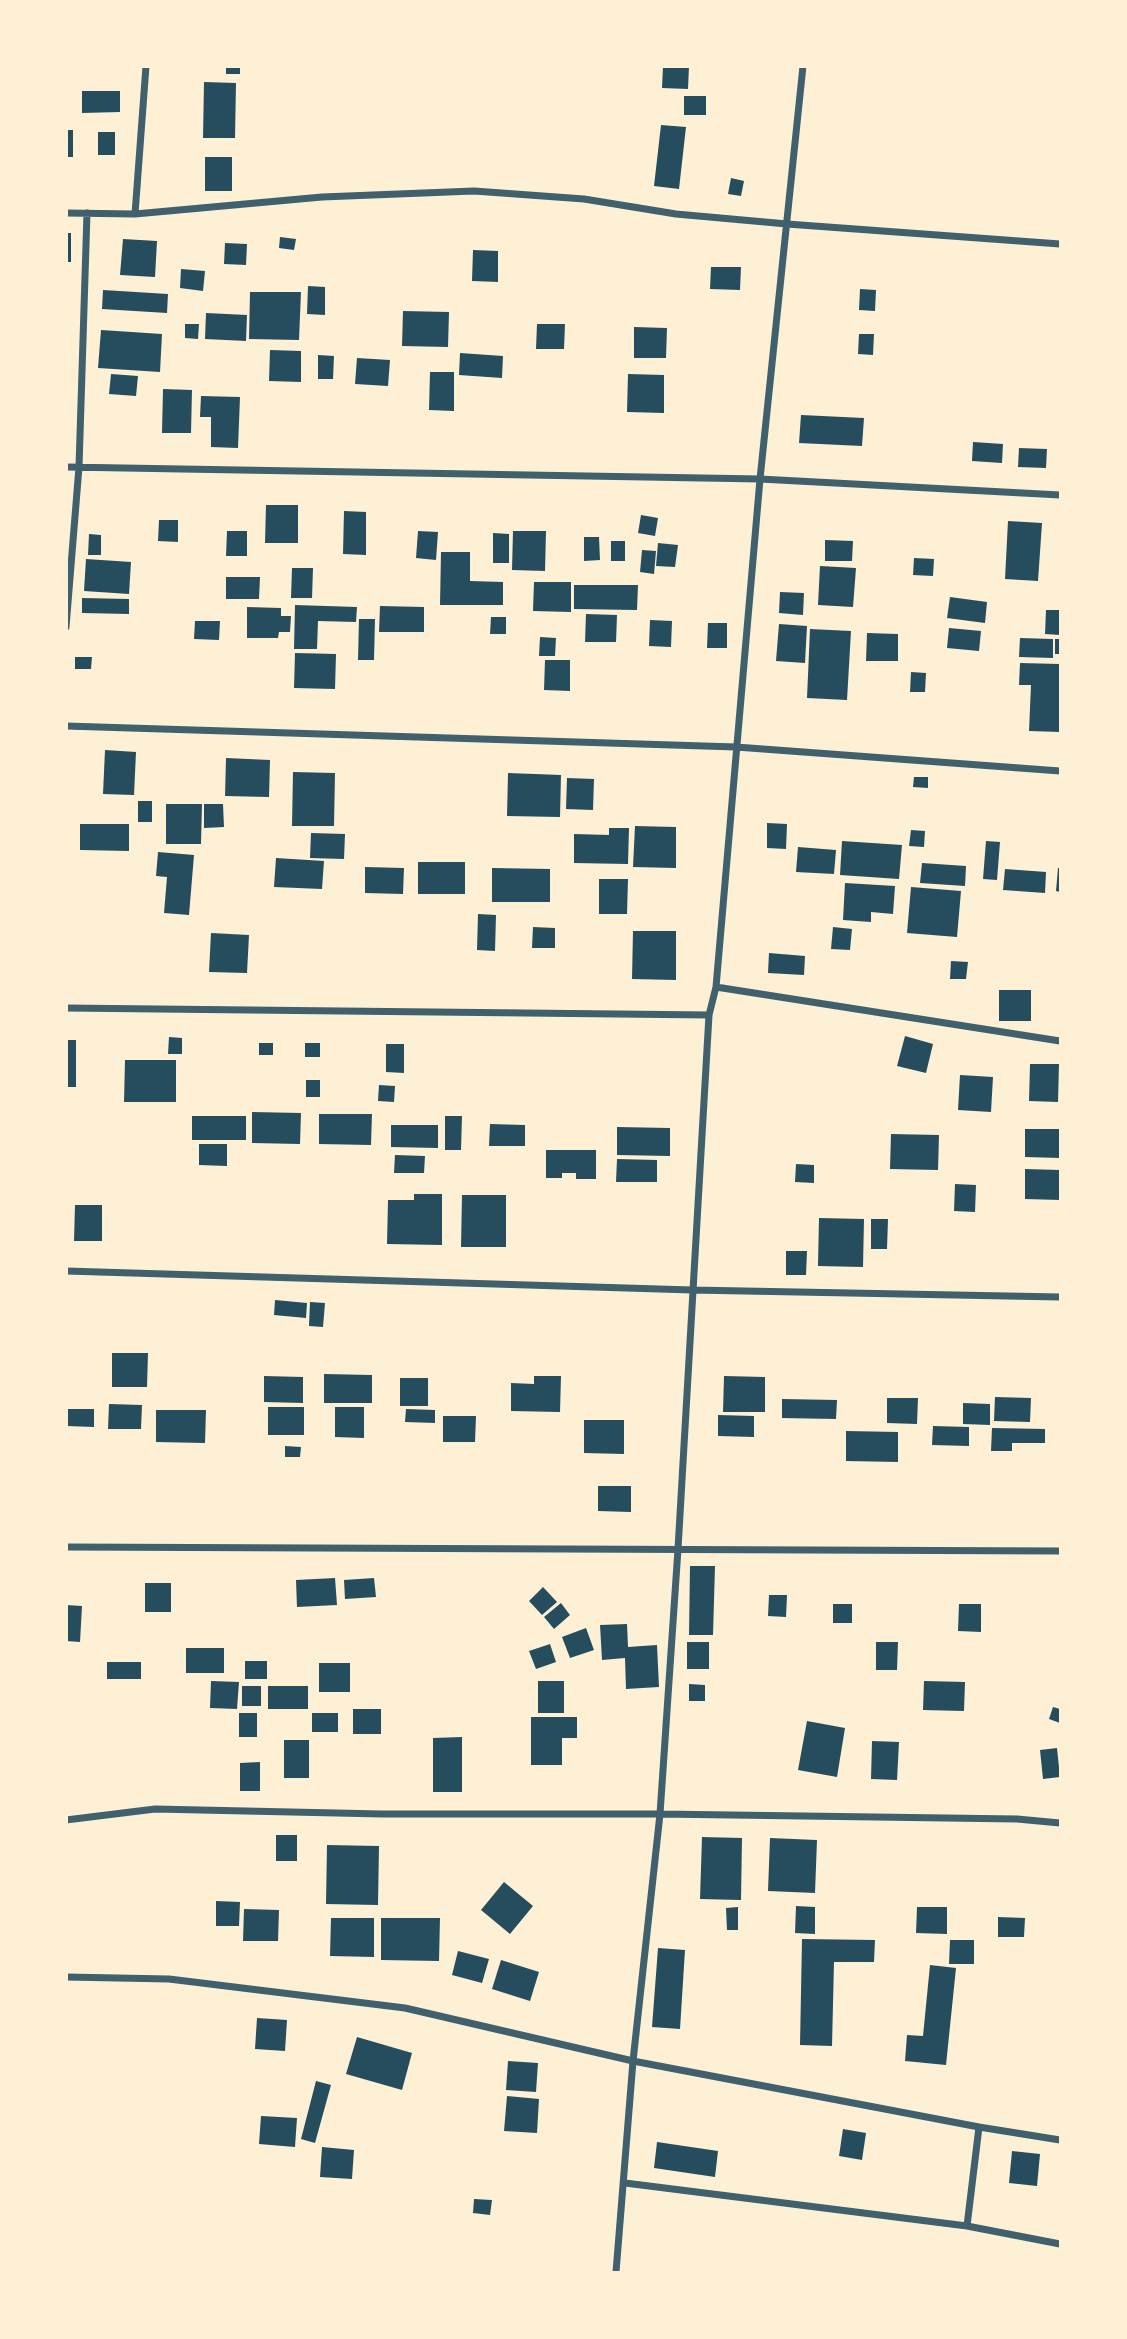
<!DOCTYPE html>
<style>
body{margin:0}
#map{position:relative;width:1127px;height:2339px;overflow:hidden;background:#fdf0d5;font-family:"Golos Text",sans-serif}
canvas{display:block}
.frame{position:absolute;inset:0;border:68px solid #fdf0d5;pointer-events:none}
</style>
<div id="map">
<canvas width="1127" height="2339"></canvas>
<div class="frame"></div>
</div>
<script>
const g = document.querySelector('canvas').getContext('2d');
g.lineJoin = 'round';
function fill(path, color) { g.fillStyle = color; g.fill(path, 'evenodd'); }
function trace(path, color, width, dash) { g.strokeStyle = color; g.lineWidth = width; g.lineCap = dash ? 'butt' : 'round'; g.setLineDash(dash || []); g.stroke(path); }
fill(new Path2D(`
 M226,66H240V74H226Z
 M663,66H689L688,89L662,88Z
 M204,82L236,83L235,138H203Z
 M82,91H120V112L82,113Z
 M684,96H706V115H684Z
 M661,125L686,127L679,189L654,186Z
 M66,130H73V157H66Z
 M98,132H115V155H98Z
 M205,157H232V191H205Z
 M731,178L744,181L741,196L728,194Z
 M66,233H71V262H66Z
 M280,237L296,239L294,250L279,248Z
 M123,239L157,241L155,277L120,275Z
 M225,243L247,244L246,265L224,264Z
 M473,250L498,251V282L472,281Z
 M711,267H741L740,290L710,289Z
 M181,269L205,271L203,291L180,288Z
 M308,286L325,287V315L307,314Z
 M860,289L876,290L875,311L859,310Z
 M103,290L168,294L167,313L102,309Z
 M250,292H301L299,340L249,339Z
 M403,311L449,312L448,347L402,346Z
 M206,313L247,315L246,341L205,339Z
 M185,324H199L198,339L185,338Z
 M537,324H565L564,349H536Z
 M634,327L667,328L666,358H634Z
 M101,330L162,334L160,372L98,368Z
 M859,334H874L873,355L858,354Z
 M270,350L301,351V382L269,381Z
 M460,353L503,356L502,378L459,375Z
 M318,355L334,356L333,379H318Z
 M357,358L390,360L388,386L355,384Z
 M430,372H454V411L429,410Z
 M111,374L138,376L136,396L109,394Z
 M628,374L664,375V413L627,412Z
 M163,389L192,390L191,433H162Z
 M201,396L240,397L238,448L211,447V417H200Z
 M801,415L864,418L862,446L799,443Z
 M973,442L1003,444L1002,463L972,461Z
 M1019,448L1047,449L1046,468L1018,467Z
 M266,505H298V543H265Z
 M344,511L366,512V555L343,554Z
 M641,515L658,518L655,536L638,533Z
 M159,520H178V542L158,541Z
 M1008,521L1042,523L1038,581L1005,579Z
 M227,531H247V556H226Z
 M418,531L438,532L436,560L416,558Z
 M513,531H546L545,571L512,570Z
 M493,533L509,534V563H493Z
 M89,534L101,535V555H88Z
 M584,537H599L600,560L584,561Z
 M825,540L853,541L852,561H825Z
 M611,541H625V561H611Z
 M658,543L678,545L675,567L656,566Z
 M642,550L656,551L654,574L640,572Z
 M441,552H470V581L503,582V605H440Z
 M914,558L934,559L933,576L913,575Z
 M86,559L131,562L129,594L84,591Z
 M820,566L856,568L853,607L818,605Z
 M292,568H313L312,598H291Z
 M226,577H260L259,599H226Z
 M534,582H571V612L533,611Z
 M574,585H638L637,610L574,609Z
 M780,592L804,593L803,615L779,613Z
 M950,597L987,602L985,623L947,618Z
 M82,598L129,599V614L82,613Z
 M295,605L357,607L356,622L318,621L317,649H294Z
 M380,606L424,607V632H379Z
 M247,607L281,608V616H291L290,632H279L278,638H247Z
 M1046,610H1060V635L1045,634Z
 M586,614L617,615L616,642H585Z
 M491,617H506V634H490Z
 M359,619H375L374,660H358Z
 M650,620L672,621L671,647L649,646Z
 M195,621H220L219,640L194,639Z
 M708,623H727V648H707Z
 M779,624L807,626L805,663L776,661Z
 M949,628L981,631L979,651L947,648Z
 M810,629L851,631L847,700L807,698Z
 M867,633L898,634V661H866Z
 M540,637L556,638L555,656H539Z
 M1020,638L1053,639V658L1019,657Z
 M1055,639H1060V654H1055Z
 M295,653L336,654L335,689L294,688Z
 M75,657H92L91,669H75Z
 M545,660H570V691L544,690Z
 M1020,663L1060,664V732L1029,731L1031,685H1019Z
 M911,672L926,673L925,692H910Z
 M105,750L136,752L134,795L103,794Z
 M226,758L270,760L269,797L225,796Z
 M293,772L335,773L334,826H292Z
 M508,773L561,775L560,817L507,816Z
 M914,777H928V788L913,787Z
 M567,778L594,779L593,810L566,809Z
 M138,801H152V822H138Z
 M166,804H202L201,844H166Z
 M204,804H223L224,827L204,828Z
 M767,823L787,824L786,849L767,848Z
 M80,824H129V851L80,850Z
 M635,826L676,827V868L633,867Z
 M609,828H629L628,864L574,863V834L609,835Z
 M911,830L925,831L924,847L909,846Z
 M311,833L345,834L344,859L310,858Z
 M842,841L902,845L899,879L840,875Z
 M986,841L1000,842L997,880L983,879Z
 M798,847L836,850L834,874L796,872Z
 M158,852L194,855L189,915L164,913L167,877L156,876Z
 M276,858L324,861L322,889L274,887Z
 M418,862H465V894H418Z
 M922,863L966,866L965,886L920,883Z
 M365,867L404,868L403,894L365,893Z
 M492,868L550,869V902H492Z
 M1058,868H1060V892L1056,891Z
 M1005,869L1046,872L1045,893L1003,890Z
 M599,879H628L627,914H599Z
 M845,883L895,886L893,914L871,912V922L843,920Z
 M911,887L961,891L957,937L907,933Z
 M478,914L496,915L495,951L477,950Z
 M533,927L555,928V948H532Z
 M833,927L852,929L850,950L831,949Z
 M633,931H676V980L632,979Z
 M211,933L249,935L247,973L209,972Z
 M769,953L805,956L804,975L768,973Z
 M951,961L968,962L966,979H950Z
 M999,990H1031V1021H999Z
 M905,1036L933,1044L926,1073L897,1066Z
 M169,1037L182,1038V1054H168Z
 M66,1040H76V1087H66Z
 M259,1043H273V1055H259Z
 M305,1043H320V1057H305Z
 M386,1044H404V1073L386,1072Z
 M125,1060H176V1102H124Z
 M1030,1064H1059L1058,1102L1029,1101Z
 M960,1075L993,1077L991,1112L958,1110Z
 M306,1080H320V1097H306Z
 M379,1085L395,1086L394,1102L378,1101Z
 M252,1112L301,1113L300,1144L252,1143Z
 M319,1114H372L371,1145L319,1144Z
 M192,1116H246V1140H192Z
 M445,1116H462L461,1150H445Z
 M490,1124L525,1125V1146H489Z
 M391,1125H438V1148L391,1147Z
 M617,1127L670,1128V1156L617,1155Z
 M1025,1129H1060V1158L1025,1157Z
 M891,1134L939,1135L938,1170L890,1169Z
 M199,1144H227V1166L199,1165Z
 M546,1150H596V1179H576V1173H562V1178H546Z
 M395,1155L425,1156L424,1173H394Z
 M617,1159L657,1160V1182H616Z
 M796,1164L814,1165V1183L795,1182Z
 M1025,1169L1060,1170V1200L1025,1199Z
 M955,1184L976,1185L975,1212L954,1211Z
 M414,1194H442V1245L387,1244L388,1200H414Z
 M462,1195H506V1247H461Z
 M75,1205H102V1241H74Z
 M819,1218L864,1219L863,1267L818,1266Z
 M871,1219H888L887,1249H871Z
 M786,1251H807L806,1275H786Z
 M275,1300L307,1303L306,1318L274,1315Z
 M310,1302L325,1303L323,1327L309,1326Z
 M112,1353H148L147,1387H112Z
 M324,1374L372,1375V1403H324Z
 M264,1376L303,1377V1403L264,1402Z
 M534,1376H561L560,1412L511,1411V1383L534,1384Z
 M724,1376L765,1377V1412H723Z
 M400,1378H428V1406H400Z
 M995,1397L1031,1398L1030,1422L994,1421Z
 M887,1398H918L917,1424L887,1423Z
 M782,1399L837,1400L836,1419L782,1418Z
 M963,1403L990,1404V1425L963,1424Z
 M109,1404L142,1405L141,1429H108Z
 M268,1407H304V1435H268Z
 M335,1407H364V1438L335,1437Z
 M66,1409H94V1427L66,1426Z
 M406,1409L435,1410V1423L405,1422Z
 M156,1410H206L205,1443L156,1442Z
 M718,1415L754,1416V1437L718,1436Z
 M443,1416H476L475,1442H443Z
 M584,1420H624V1454L584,1453Z
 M933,1426L969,1427V1446L932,1445Z
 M992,1428L1045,1429V1443H1012V1451H991Z
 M846,1431L898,1432V1462L846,1461Z
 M285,1446L301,1447L300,1457H285Z
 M598,1486H631V1512L598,1511Z
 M690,1566H715L713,1635H689Z
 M335,1578L337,1605L297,1607L296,1580Z
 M374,1578L376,1597L345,1599L344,1580Z
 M145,1583H171V1612H145Z
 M543,1587L557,1602L542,1615L529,1601Z
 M769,1595H787L786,1617L768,1616Z
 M561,1603L570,1615L554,1629L544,1617Z
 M833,1604H852V1623H833Z
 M959,1604H981V1632L958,1631Z
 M66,1605L82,1606L80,1642L66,1641Z
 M627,1624L628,1647L657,1645L659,1687L626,1689L625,1658L602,1660L600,1625Z
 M586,1628L594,1650L570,1658L562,1637Z
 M687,1642H709V1669H687Z
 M876,1642H898L897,1670H876Z
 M550,1644L556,1662L536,1669L529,1651Z
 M186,1648H224V1673H186Z
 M245,1661H267V1679H245Z
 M107,1662H141V1679H107Z
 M319,1663H350V1692H319Z
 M211,1681L239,1682L237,1709L210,1708Z
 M538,1681H564V1713H538Z
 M924,1681L965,1682L964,1711L923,1710Z
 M689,1684L705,1685V1701H689Z
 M242,1686H261V1706H242Z
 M268,1686H308V1709H268Z
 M1053,1707L1060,1709V1723L1049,1719Z
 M353,1709H381V1734H353Z
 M239,1713H257V1737H239Z
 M312,1713H338V1732H312Z
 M531,1717H577V1738H562V1765H531Z
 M807,1721L845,1728L837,1777L798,1770Z
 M462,1737V1792H433V1738Z
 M284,1740H309V1778H284Z
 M872,1741L899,1742L897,1780L871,1779Z
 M1057,1748L1060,1777L1043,1779L1040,1750Z
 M260,1762V1791H240V1763Z
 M276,1835H297V1861H276Z
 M702,1837L742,1838L741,1900L700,1899Z
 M770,1838L817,1840L815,1893L768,1891Z
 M327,1845L379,1846L378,1905L326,1904Z
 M504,1882L533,1906L510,1934L481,1910Z
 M216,1901L240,1902L239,1926H216Z
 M796,1906L815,1907V1934L795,1933Z
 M738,1907V1930H727L726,1908Z
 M917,1907H947V1934L916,1933Z
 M244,1909L279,1910L278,1941H243Z
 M998,1917L1025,1918L1024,1937H998Z
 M331,1918H374V1957L330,1956Z
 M381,1918H440L439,1961L381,1960Z
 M802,1939L875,1940L874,1962H834L832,2046L800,2045Z
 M950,1940H974V1964H949Z
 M658,1948L685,1950L680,2029L652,2027Z
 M458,1951L489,1959L482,1983L452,1975Z
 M501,1960L539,1972L530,2001L492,1989Z
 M930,1965L956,1968L946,2065L905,2061L907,2035L923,2036Z
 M257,2018L287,2020L285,2051L255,2049Z
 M357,2037L412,2053L402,2090L346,2074Z
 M508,2061L538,2063L536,2092L506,2090Z
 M316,2081L331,2085L315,2143L301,2139Z
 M507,2096L539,2099L537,2133L504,2131Z
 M261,2116L297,2118L295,2147L259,2144Z
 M843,2129L866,2133L862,2160L839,2156Z
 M657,2142L718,2151L715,2177L654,2168Z
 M322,2147L354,2150L352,2179L320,2177Z
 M1012,2151L1040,2154L1037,2186L1009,2183Z
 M474,2199L492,2200L490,2215L473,2213Z`), '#264d5e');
trace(new Path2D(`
 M66,213L135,214L322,197L474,191L584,199L676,214L787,224L1060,244
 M135,214L146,66
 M66,467L760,479L1060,495
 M66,627L79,467L87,213
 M66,726L736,747L1060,771
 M716,987L1060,1041
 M66,1008L709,1015
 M66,1271L692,1290L1060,1297
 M66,1547L1060,1551
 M66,1820L155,1809L382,1814H660L1017,1819L1060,1823
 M66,1977L169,1979L405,2008L633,2061L979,2127L1060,2140
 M625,2183L967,2226L1060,2244
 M967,2226L979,2127
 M616,2272L633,2061L660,1814L678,1549L709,1015L716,987L760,479L803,66`), '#3f606c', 7);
</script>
